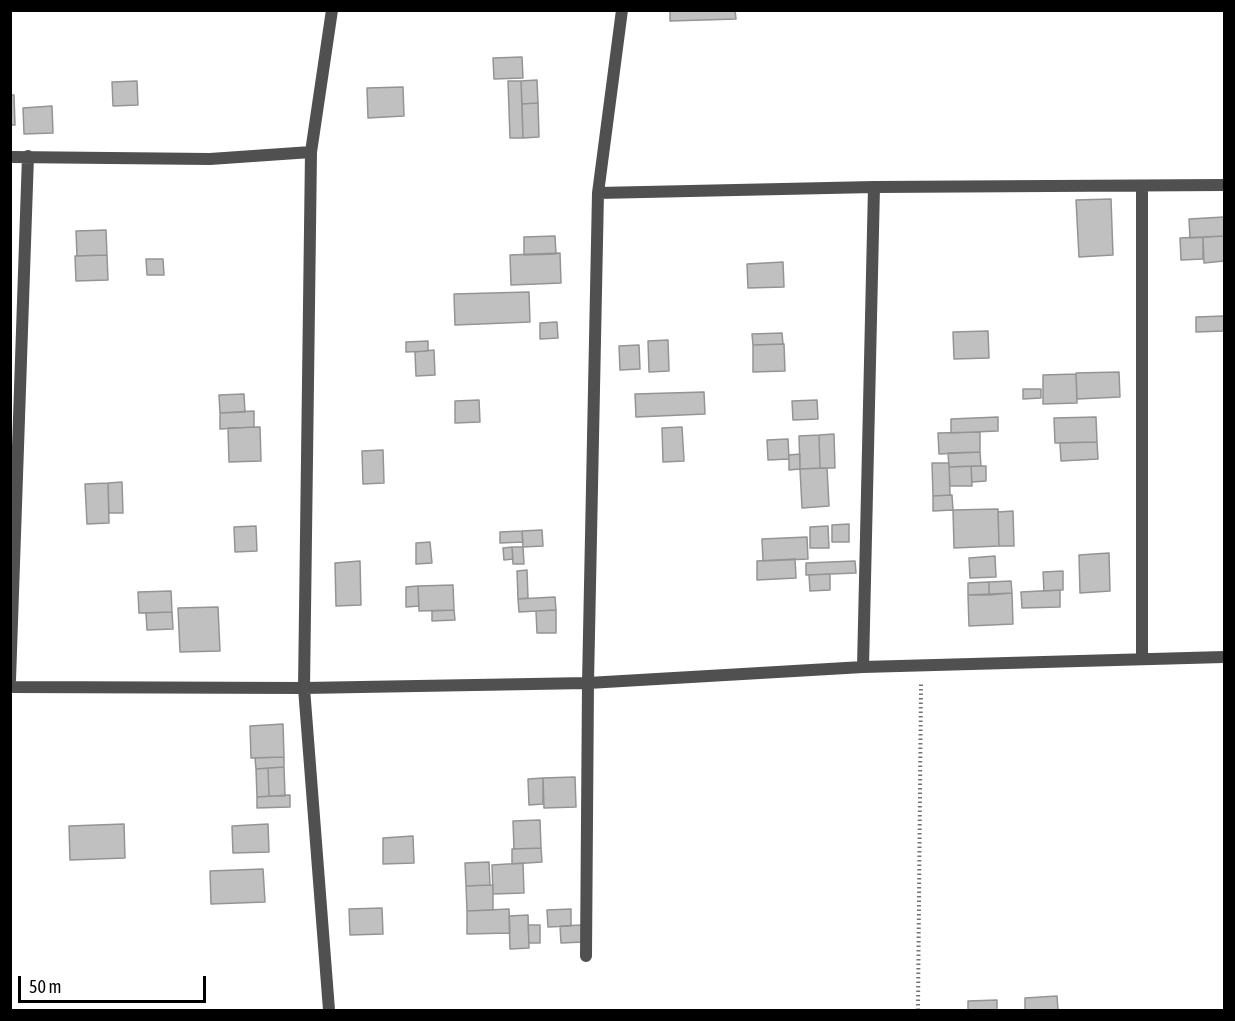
<!DOCTYPE html>
<style>
body{margin:0}
#map{position:relative;width:1235px;height:1021px;overflow:hidden;background:#fff;font-family:"Asap Condensed",sans-serif}
canvas{display:block}
.frame{position:absolute;inset:0;border:12px solid #000;pointer-events:none}
.scale{position:absolute;left:18px;top:976px;width:188px;height:27px;box-sizing:border-box;border:3px solid #000;border-top:0;padding-left:8px;font-size:18px;line-height:21px;white-space:nowrap;color:#000;-webkit-text-stroke:4px #fff;paint-order:stroke}
</style>
<div id="map">
<canvas width="1235" height="1021"></canvas>
<div class="frame"></div>
<div class="scale">50 m</div>
</div>
<script>
const g = document.querySelector('canvas').getContext('2d');
g.lineJoin = 'round';
function fill(path, color) { g.fillStyle = color; g.fill(path, 'evenodd'); }
function trace(path, color, width, dash) { g.strokeStyle = color; g.lineWidth = width; g.lineCap = dash ? 'butt' : 'round'; g.setLineDash(dash || []); g.stroke(path); }
const building = new Path2D(`
 M670,10H735L736,19L670,21Z
 M522,57L523,78L494,79L493,58Z
 M537,80L538,103L522,104L521,81Z
 M137,81L138,105L113,106L112,82Z
 M508,81H521L523,138H510Z
 M403,87L404,116L368,118L367,88Z
 M10,95H14L15,125H10Z
 M538,103L539,137L523,138L522,104Z
 M52,106L53,133L24,134L23,108Z
 M1111,199L1113,255L1079,257L1076,200Z
 M1224,217V236L1190,238L1189,219Z
 M106,230L107,255L77,256L76,231Z
 M555,236L556,254L524,255V237Z
 M1224,236V261L1204,263L1203,237Z
 M1203,237V259L1181,260L1180,238Z
 M560,253L561,283L511,285L510,255Z
 M107,255L108,280L76,281L75,256Z
 M146,259H163L164,275H147Z
 M783,262L784,287L748,288L747,264Z
 M529,292L530,322L455,325L454,294Z
 M1224,316V331L1196,332V317Z
 M557,322L558,338L540,339V323Z
 M988,331L989,358L954,359L953,332Z
 M782,333L783,344L753,345L752,334Z
 M668,340L669,371L649,372L648,341Z
 M428,341V351L406,352V342Z
 M784,344L785,371L753,372V345Z
 M639,345L640,369L620,370L619,346Z
 M434,350L435,375L416,376L415,352Z
 M1119,372L1120,397L1077,399L1076,373Z
 M1076,374L1077,403L1043,404V375Z
 M1023,389H1041V398L1023,399Z
 M704,392L705,414L636,417L635,394Z
 M244,394L245,412L220,413L219,395Z
 M479,400L480,422L455,423V401Z
 M817,400L818,419L793,420L792,401Z
 M254,411V427L220,429V413Z
 M998,417V431L951,433V419Z
 M1096,417L1097,442L1055,443L1054,418Z
 M260,427L261,461L229,462L228,428Z
 M682,427L684,461L663,462L662,428Z
 M980,432V452L939,454L938,433Z
 M834,434L835,468H820L819,435Z
 M819,435L820,468L800,469L799,436Z
 M788,439L789,459L768,460L767,440Z
 M1097,442L1098,459L1061,461L1060,443Z
 M383,450L384,483L363,484L362,451Z
 M980,452L981,466L949,467L948,453Z
 M800,454V469L789,470V455Z
 M932,463H949L950,495L933,496Z
 M971,466H986V481L972,482Z
 M971,466L972,486H950L949,467Z
 M827,468L829,506L802,508L800,469Z
 M122,482L123,513H109L108,483Z
 M108,483L109,523L87,524L85,484Z
 M952,495L953,510L933,511V496Z
 M998,509L999,546L954,548L953,510Z
 M1013,511L1014,546H999L998,512Z
 M849,524V542H832V525Z
 M256,526L257,551L235,552L234,527Z
 M828,526L829,548H810V527Z
 M542,530L543,546L523,547L522,531Z
 M522,531L523,542L500,543V532Z
 M807,537L808,559L763,561L762,539Z
 M430,542L432,563L416,564V543Z
 M512,547L513,559L504,560L503,548Z
 M512,547H523L524,564H513Z
 M1109,553L1110,591L1080,593L1079,555Z
 M995,556L996,577L970,578L969,558Z
 M795,559L796,578L757,580V561Z
 M360,561L361,605L336,606L335,563Z
 M855,561L856,573L806,575V563Z
 M527,570L528,598L518,599L517,571Z
 M1063,571V590L1044,591L1043,572Z
 M830,574V590L810,591L809,575Z
 M1011,581L1012,593L989,595V582Z
 M989,582V595H968V583Z
 M453,585L454,610L419,611L418,586Z
 M418,586L419,606L406,607V587Z
 M1060,590V607L1022,608L1021,592Z
 M171,591L172,612L139,613L138,592Z
 M1012,593L1013,624L969,626L968,595Z
 M555,597L556,610L519,612L518,599Z
 M218,607L220,651L180,652L178,608Z
 M454,610L455,620L432,621V611Z
 M556,610V633H537L536,611Z
 M172,612L173,629L147,630L146,613Z
 M283,724L284,757L251,758L250,726Z
 M284,757V767L256,769L255,758Z
 M284,767L285,796H269L268,768Z
 M268,768L269,796L257,797L256,769Z
 M575,777L576,807L544,808L543,778Z
 M543,778V804L529,805L528,779Z
 M290,795V807L257,808V797Z
 M540,820L541,848L514,849L513,821Z
 M124,824L125,858L70,860L69,826Z
 M268,824L269,852L233,853L232,826Z
 M413,836L414,863L383,864V838Z
 M541,848L542,862L512,864V849Z
 M489,862L490,885L466,886L465,863Z
 M523,863L524,893L493,894L492,865Z
 M263,869L265,902L211,904L210,871Z
 M493,885V910L467,911L466,886Z
 M382,908L383,934L350,935L349,909Z
 M509,909L510,933L467,934V911Z
 M571,909V926L548,927L547,910Z
 M528,915L529,948L510,949L509,916Z
 M528,925H540V943H529Z
 M583,925L584,942L561,943L560,926Z
 M1057,996L1058,1010H1025V998Z
 M997,1000V1010H968V1001Z`);
fill(building, '#c0c0c0');
trace(building, '#949494', 1.5);
trace(new Path2D(`
 M918,1010L921,684`), '#727272', 4, [1.5, 3]);
trace(new Path2D(`
 M10,157L210,159L311,152
 M1142,186V659
 M598,193L874,187L1224,185
 M863,667L874,187
 M10,680L28,156
 M10,687L304,688L588,683L863,667L1224,657
 M586,956L588,683L598,193L622,10
 M329,1010L304,688L311,152L332,10`), '#505050', 12);
</script>
